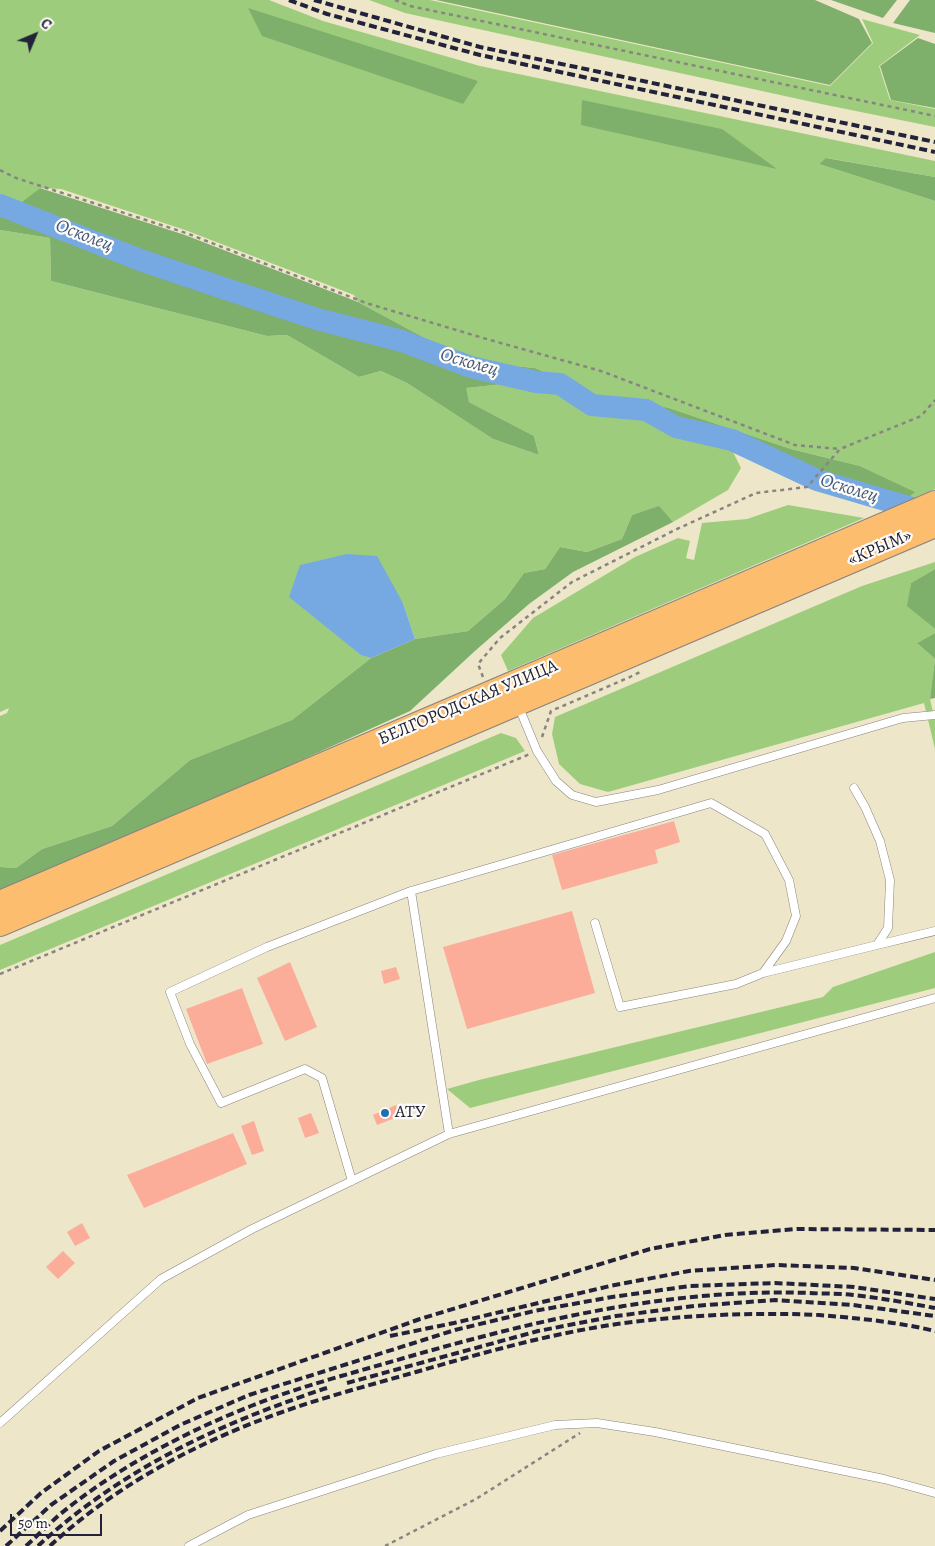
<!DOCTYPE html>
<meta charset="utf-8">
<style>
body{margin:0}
#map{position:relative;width:935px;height:1546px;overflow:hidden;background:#eee6c9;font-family:Alegreya,serif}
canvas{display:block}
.north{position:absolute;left:10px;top:10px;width:50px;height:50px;-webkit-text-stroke:4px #fdfcf7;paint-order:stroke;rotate:45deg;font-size:14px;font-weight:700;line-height:20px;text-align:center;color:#22223b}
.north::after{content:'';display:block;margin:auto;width:18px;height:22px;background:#22223b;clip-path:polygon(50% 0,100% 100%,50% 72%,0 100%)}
.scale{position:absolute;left:10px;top:1514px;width:92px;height:22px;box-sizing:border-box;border:2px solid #22223b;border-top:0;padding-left:6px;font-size:15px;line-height:18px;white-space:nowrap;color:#22223b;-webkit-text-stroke:4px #fdfcf7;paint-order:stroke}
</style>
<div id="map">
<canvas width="935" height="1546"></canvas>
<div class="north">С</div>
<div class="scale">50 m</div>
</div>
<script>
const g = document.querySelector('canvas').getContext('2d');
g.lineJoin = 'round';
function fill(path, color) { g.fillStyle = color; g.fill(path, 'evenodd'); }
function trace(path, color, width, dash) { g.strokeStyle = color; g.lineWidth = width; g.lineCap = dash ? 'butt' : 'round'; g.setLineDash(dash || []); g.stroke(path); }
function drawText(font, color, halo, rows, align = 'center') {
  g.font = font + ' Alegreya,serif'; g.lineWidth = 4.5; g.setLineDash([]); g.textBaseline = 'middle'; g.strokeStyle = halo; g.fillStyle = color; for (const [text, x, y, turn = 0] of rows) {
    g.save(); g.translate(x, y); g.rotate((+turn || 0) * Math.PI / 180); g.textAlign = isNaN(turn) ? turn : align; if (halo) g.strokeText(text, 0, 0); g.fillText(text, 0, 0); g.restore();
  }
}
fill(new Path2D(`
 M0,0H269L323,21L480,66L935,161V177L827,158L819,164L935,201V489L902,503L914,492L860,466L791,449L666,407L654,409L595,402L564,380L535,368L492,364L436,344L358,302L354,295L185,230L61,189L40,188L22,203L32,214L0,201Z
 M369,0H430L830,86L873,43L862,19L920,35L879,66L890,100L935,109V127L826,105L405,13Z
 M0,230L50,238L51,281L267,336L287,335L359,377L381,371L407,383L493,439L539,455L534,436L469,402L465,388L504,384L558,393L587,410L641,416L683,437L731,448L741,468L728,490L673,522L658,507L632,515L622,539L587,552L560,547L545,569L524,573L505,599L468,631L415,639L403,603L361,654L371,658L292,720L190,760L112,826L42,849L16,868L0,867V716L7,713L9,708L0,712Z
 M788,505L864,518L508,671L501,655L533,618L635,557L678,538L690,541L686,558L694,560L702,523L747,519Z
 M935,562V569L911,583L908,606L935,629V633L917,643L935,659L930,699L935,721V749L924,703L608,792L580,784L559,764L552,734L555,717L862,586Z
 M501,733L516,738L525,751L0,970V945Z
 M935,952V988L470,1108L447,1089L479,1080L823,997L833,987Z`), '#9dcd7c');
fill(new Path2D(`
 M436,0H815L859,19L872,43L830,85Z
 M831,0H897L883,18Z
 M910,0H935V33L893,23Z
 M248,8L478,81L463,104L262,36Z
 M918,38L935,44V108L891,100L880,66Z
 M582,100L722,129L777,169L581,125Z
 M826,158L935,177V201L819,164Z
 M40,188L185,235L358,302L436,344L492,364L535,368L564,380L558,381L472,364L403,338L318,316L143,258L32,214L22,202Z
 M0,212L223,293L399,346L504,384L466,388L469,402L534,436L539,455L493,439L407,383L381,371L359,377L287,335L267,336L51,281L50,238L0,230Z
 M666,407L791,449L860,466L915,492L902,503L894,499L818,477L732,437L677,424L654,409Z
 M659,506L673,522L573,572L529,604L476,650L410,711L0,896V867L16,868L42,849L112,826L190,760L292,720L371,658L415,639L468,631L505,599L524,573L545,569L560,547L587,552L622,539L632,515Z
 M935,569V629L907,606L911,583Z
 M935,633V698L930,699L935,659L917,643Z`), '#7eb06c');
fill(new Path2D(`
 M347,554L377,556L403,603L415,639L371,658L361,655L289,597L300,565Z`), '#76a8e2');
trace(new Path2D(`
 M0,205L143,261L226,289L317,319L402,341L471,367L536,382L560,384L592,405L646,410L676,427L732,440L817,480L929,513`), '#76a8e2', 22);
fill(new Path2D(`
 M674,821L680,842L655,850L658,863L562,890L552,855Z
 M572,911L595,993L467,1029L443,947Z
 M290,962L317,1027L285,1041L257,978Z
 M396,967L400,979L384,984L381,971Z
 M242,988L263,1044L207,1064L186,1009Z
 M396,1105L400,1116L377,1125L373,1115Z
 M311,1113L319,1133L305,1138L298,1118Z
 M254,1121L264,1151L252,1155L241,1126Z
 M233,1133L247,1164L144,1208L127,1175Z
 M82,1223L90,1238L75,1246L67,1232Z
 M63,1251L75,1263L58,1279L46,1267Z`), '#fbad9a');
const service = new Path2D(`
 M518,705L537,751L556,781L572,795L596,802L658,790L903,718L935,715
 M877,945L935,931
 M763,973L877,945L888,928L890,880L880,841L865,807L854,788
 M449,1134L411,891L711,803L765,834L789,880L796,916L786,941L763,973L736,984L620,1007L595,923
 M352,1181L322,1078L305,1069L221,1103L190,1044L170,992L267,947L411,891
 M0,1423L161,1279L252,1229L449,1134L935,998
 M189,1546L248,1515L436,1454L555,1425L597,1423L655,1432L884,1479L935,1493`);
const primary = new Path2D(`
 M0,903L935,503
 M0,924L935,525`);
trace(service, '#888482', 9);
trace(primary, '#888482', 26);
trace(new Path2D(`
 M395,0L410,6L935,116
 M0,170L16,178L186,233L366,303L483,338L601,371L795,445L840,449
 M483,677L478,664L500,638L572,582L677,529L756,493L807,487L840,449L921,416L935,400
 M542,737L551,711L630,677L640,672
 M0,974L530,754
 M385,1546L476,1499L580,1433`), '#888482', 2.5, [4, 4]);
trace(service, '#fff', 8);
trace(primary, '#fcbd6f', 24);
trace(new Path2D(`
 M289,0L327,14L480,55L935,152
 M314,0L480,47L935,142
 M390,1336L454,1323L610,1286L689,1271L776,1265L854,1268L935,1280
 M347,1383L538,1331L616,1316L694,1306L775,1300L853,1305L935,1316
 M0,1531L41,1493L99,1451L198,1398L420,1319L650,1249L725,1235L797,1229L935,1230
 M6,1546L51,1505L114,1461L180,1425L249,1395L455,1330L534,1311L612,1297L690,1286L775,1283L854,1287L935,1299
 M26,1546C37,1536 47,1526 58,1516C113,1470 185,1432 251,1406C301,1386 353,1373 404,1358C537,1320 670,1288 810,1293C824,1294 839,1293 853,1295C881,1298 908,1303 935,1308
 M38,1546C108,1481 195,1435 284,1403C298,1398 313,1392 327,1388
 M50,1546C109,1491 183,1450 258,1421C309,1401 363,1387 416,1372C482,1353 549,1334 617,1324C683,1315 752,1312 819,1315C857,1318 897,1322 935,1331`), '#22223b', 4, [8, 4]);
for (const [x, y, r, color] of [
 [385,1113,5,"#1f6fb2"]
]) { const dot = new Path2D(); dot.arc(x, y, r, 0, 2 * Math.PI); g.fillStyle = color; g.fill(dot); trace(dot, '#fdfcf7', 2); }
drawText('18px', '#22223b', '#fdfcf7', [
 ["«КРЫМ»",880,548,-23],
 ["БЕЛГОРОДСКАЯ УЛИЦА",468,703,-23]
]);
drawText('18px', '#22223b', '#fdfcf7', [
 ["АТУ",395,1113]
], 'left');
drawText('italic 19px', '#44587e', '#fdfcf7', [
 ["Осколец",84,236,21],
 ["Осколец",469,363,16],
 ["Осколец",849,489,17]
]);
</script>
